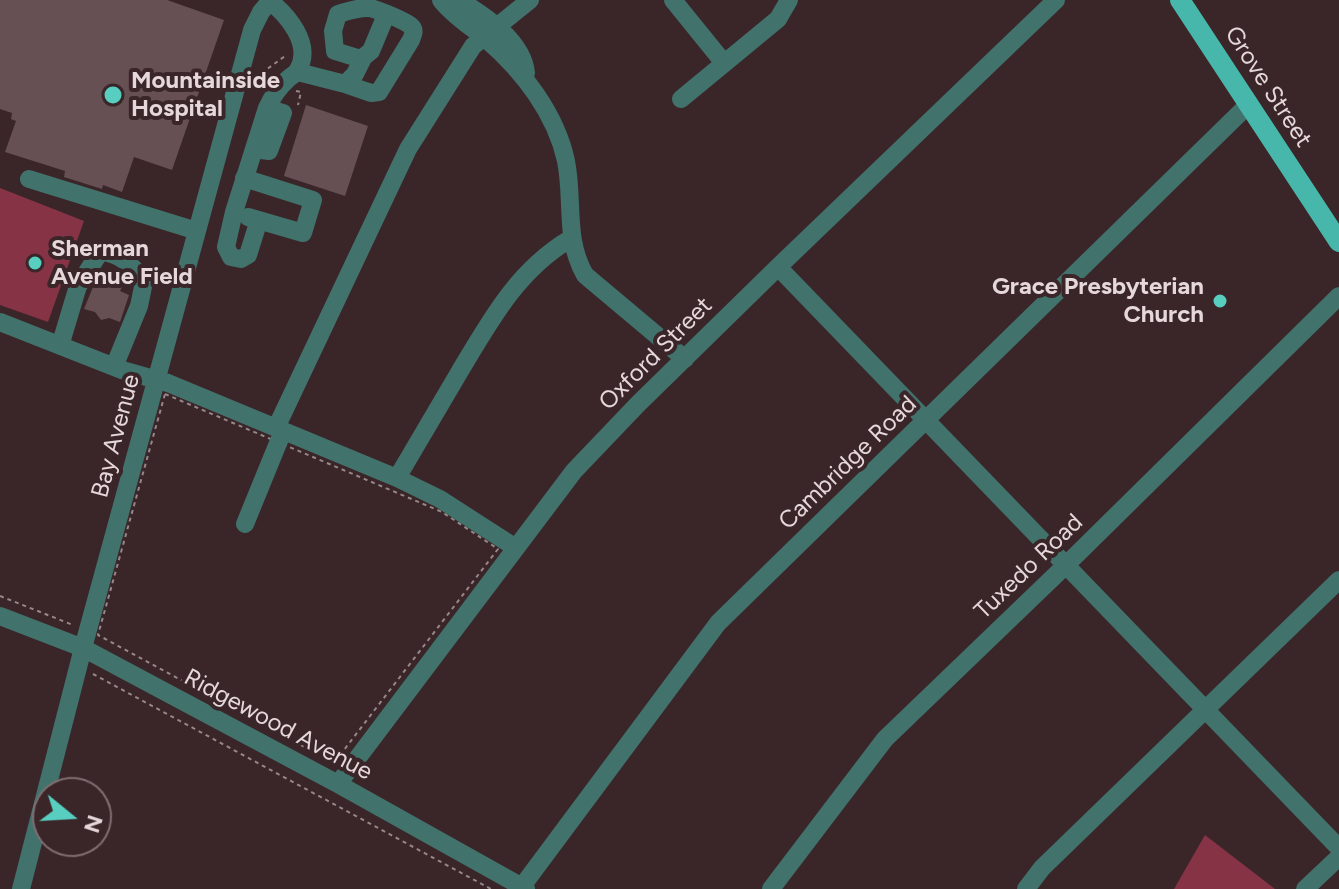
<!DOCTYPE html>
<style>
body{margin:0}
#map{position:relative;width:1339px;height:889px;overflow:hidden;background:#3a2629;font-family:Figtree,sans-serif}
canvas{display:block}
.north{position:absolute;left:32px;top:777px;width:80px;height:80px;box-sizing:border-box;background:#3a2629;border:2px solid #7f6d70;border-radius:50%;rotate:108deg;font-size:22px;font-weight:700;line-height:32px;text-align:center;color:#e6d8da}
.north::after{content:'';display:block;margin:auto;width:28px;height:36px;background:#58cec1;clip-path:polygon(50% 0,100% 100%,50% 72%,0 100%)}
</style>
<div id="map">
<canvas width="1339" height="889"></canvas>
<div class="north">N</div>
</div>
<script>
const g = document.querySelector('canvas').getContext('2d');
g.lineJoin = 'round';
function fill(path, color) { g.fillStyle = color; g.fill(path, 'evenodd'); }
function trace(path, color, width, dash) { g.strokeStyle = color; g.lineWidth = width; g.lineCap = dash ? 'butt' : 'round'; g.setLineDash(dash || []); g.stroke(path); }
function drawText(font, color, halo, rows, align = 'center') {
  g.font = font + ' Figtree,sans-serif'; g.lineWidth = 8; g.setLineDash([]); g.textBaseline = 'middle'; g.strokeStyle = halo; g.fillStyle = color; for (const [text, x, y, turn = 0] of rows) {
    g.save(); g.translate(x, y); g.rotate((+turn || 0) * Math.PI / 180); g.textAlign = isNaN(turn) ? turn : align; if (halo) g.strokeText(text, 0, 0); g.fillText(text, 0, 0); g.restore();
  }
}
fill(new Path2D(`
 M0,188L84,221L48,322L0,305Z
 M1205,835L1275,889H1174Z`), '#863345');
fill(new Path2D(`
 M0,0H167L224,20L172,170L134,157L122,192L103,185L102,189L64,177L65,171L5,152L16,121L11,119L12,113L0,109Z
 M306,105L368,126L345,196L284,176Z
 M106,281L122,287L120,291L129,295L120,322L109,318L101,320L95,312L84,309L95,282L104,286Z`), '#665053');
trace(new Path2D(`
 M255,78L285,56
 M296,91L301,92L298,105
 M165,394L442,512L498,549L334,763L98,635Z
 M0,596L73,625
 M93,674L491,889`), '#978789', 2, [4, 4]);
trace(new Path2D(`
 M441,0C453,16 472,27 487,40C523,71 556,114 566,161C574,201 564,238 585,275L685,359
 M459,0C484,15 523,41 526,73
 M673,0L724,63
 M298,72L345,84L355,74L363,58
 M345,84L371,93L379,92L411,40C413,35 415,31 412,27C409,22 376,9 370,8C359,7 348,11 338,14L333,31L335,51L361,59L371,51L386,15
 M681,99L778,19L789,0
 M254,149L269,151L283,113L267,108
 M244,178L313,200L303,233L248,217
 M29,179L197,231
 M259,220L248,255L241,259L231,257L226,247L234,212L267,108C272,97 280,86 289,78C294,74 295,75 298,70C313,44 287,14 268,0
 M778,267L1339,848
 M0,322L122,370L168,383L397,478L440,499L516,548
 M60,346L78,286L100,252C119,252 135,267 144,282L139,306L114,367
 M276,428L408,149L473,46L530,0
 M397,478C418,442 439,406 460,371C491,319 518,270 570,239
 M245,524L283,431
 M0,616L83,648L338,784L526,889
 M338,784L574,471L638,404L778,267L1056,0
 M21,889L83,648L252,30L261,12L271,0
 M520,889L718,623L1248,105
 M771,889L885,739L1066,565L1339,296
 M1026,889L1042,868L1339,580
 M1305,889L1339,857`), '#41726c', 18);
trace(new Path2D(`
 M1180,0L1339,242`), '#48b7ab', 20);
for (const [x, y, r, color] of [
 [113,95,10,"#58cec1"],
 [35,263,8,"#58cec1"],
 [1220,301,8,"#58cec1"]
]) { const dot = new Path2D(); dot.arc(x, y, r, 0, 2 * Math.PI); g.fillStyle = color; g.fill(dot); trace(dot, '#3a2629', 3); }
drawText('bold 24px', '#e6d8da', '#3a2629', [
 ["Mountainside",131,81],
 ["Hospital",131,109],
 ["Sherman",51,249],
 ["Avenue Field",51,277],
 ["Grace Presbyterian",1204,287,"right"],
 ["Church",1204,315,"right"]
], 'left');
drawText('24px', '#e6d8da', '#3a2629', [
 ["Grove Street",1268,87,57],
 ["Oxford Street",656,354,-45],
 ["Bay Avenue",116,436,-75],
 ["Cambridge Road",848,463,-44],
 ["Tuxedo Road",1029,567,-44],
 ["Ridgewood Avenue",278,725,28]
]);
</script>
